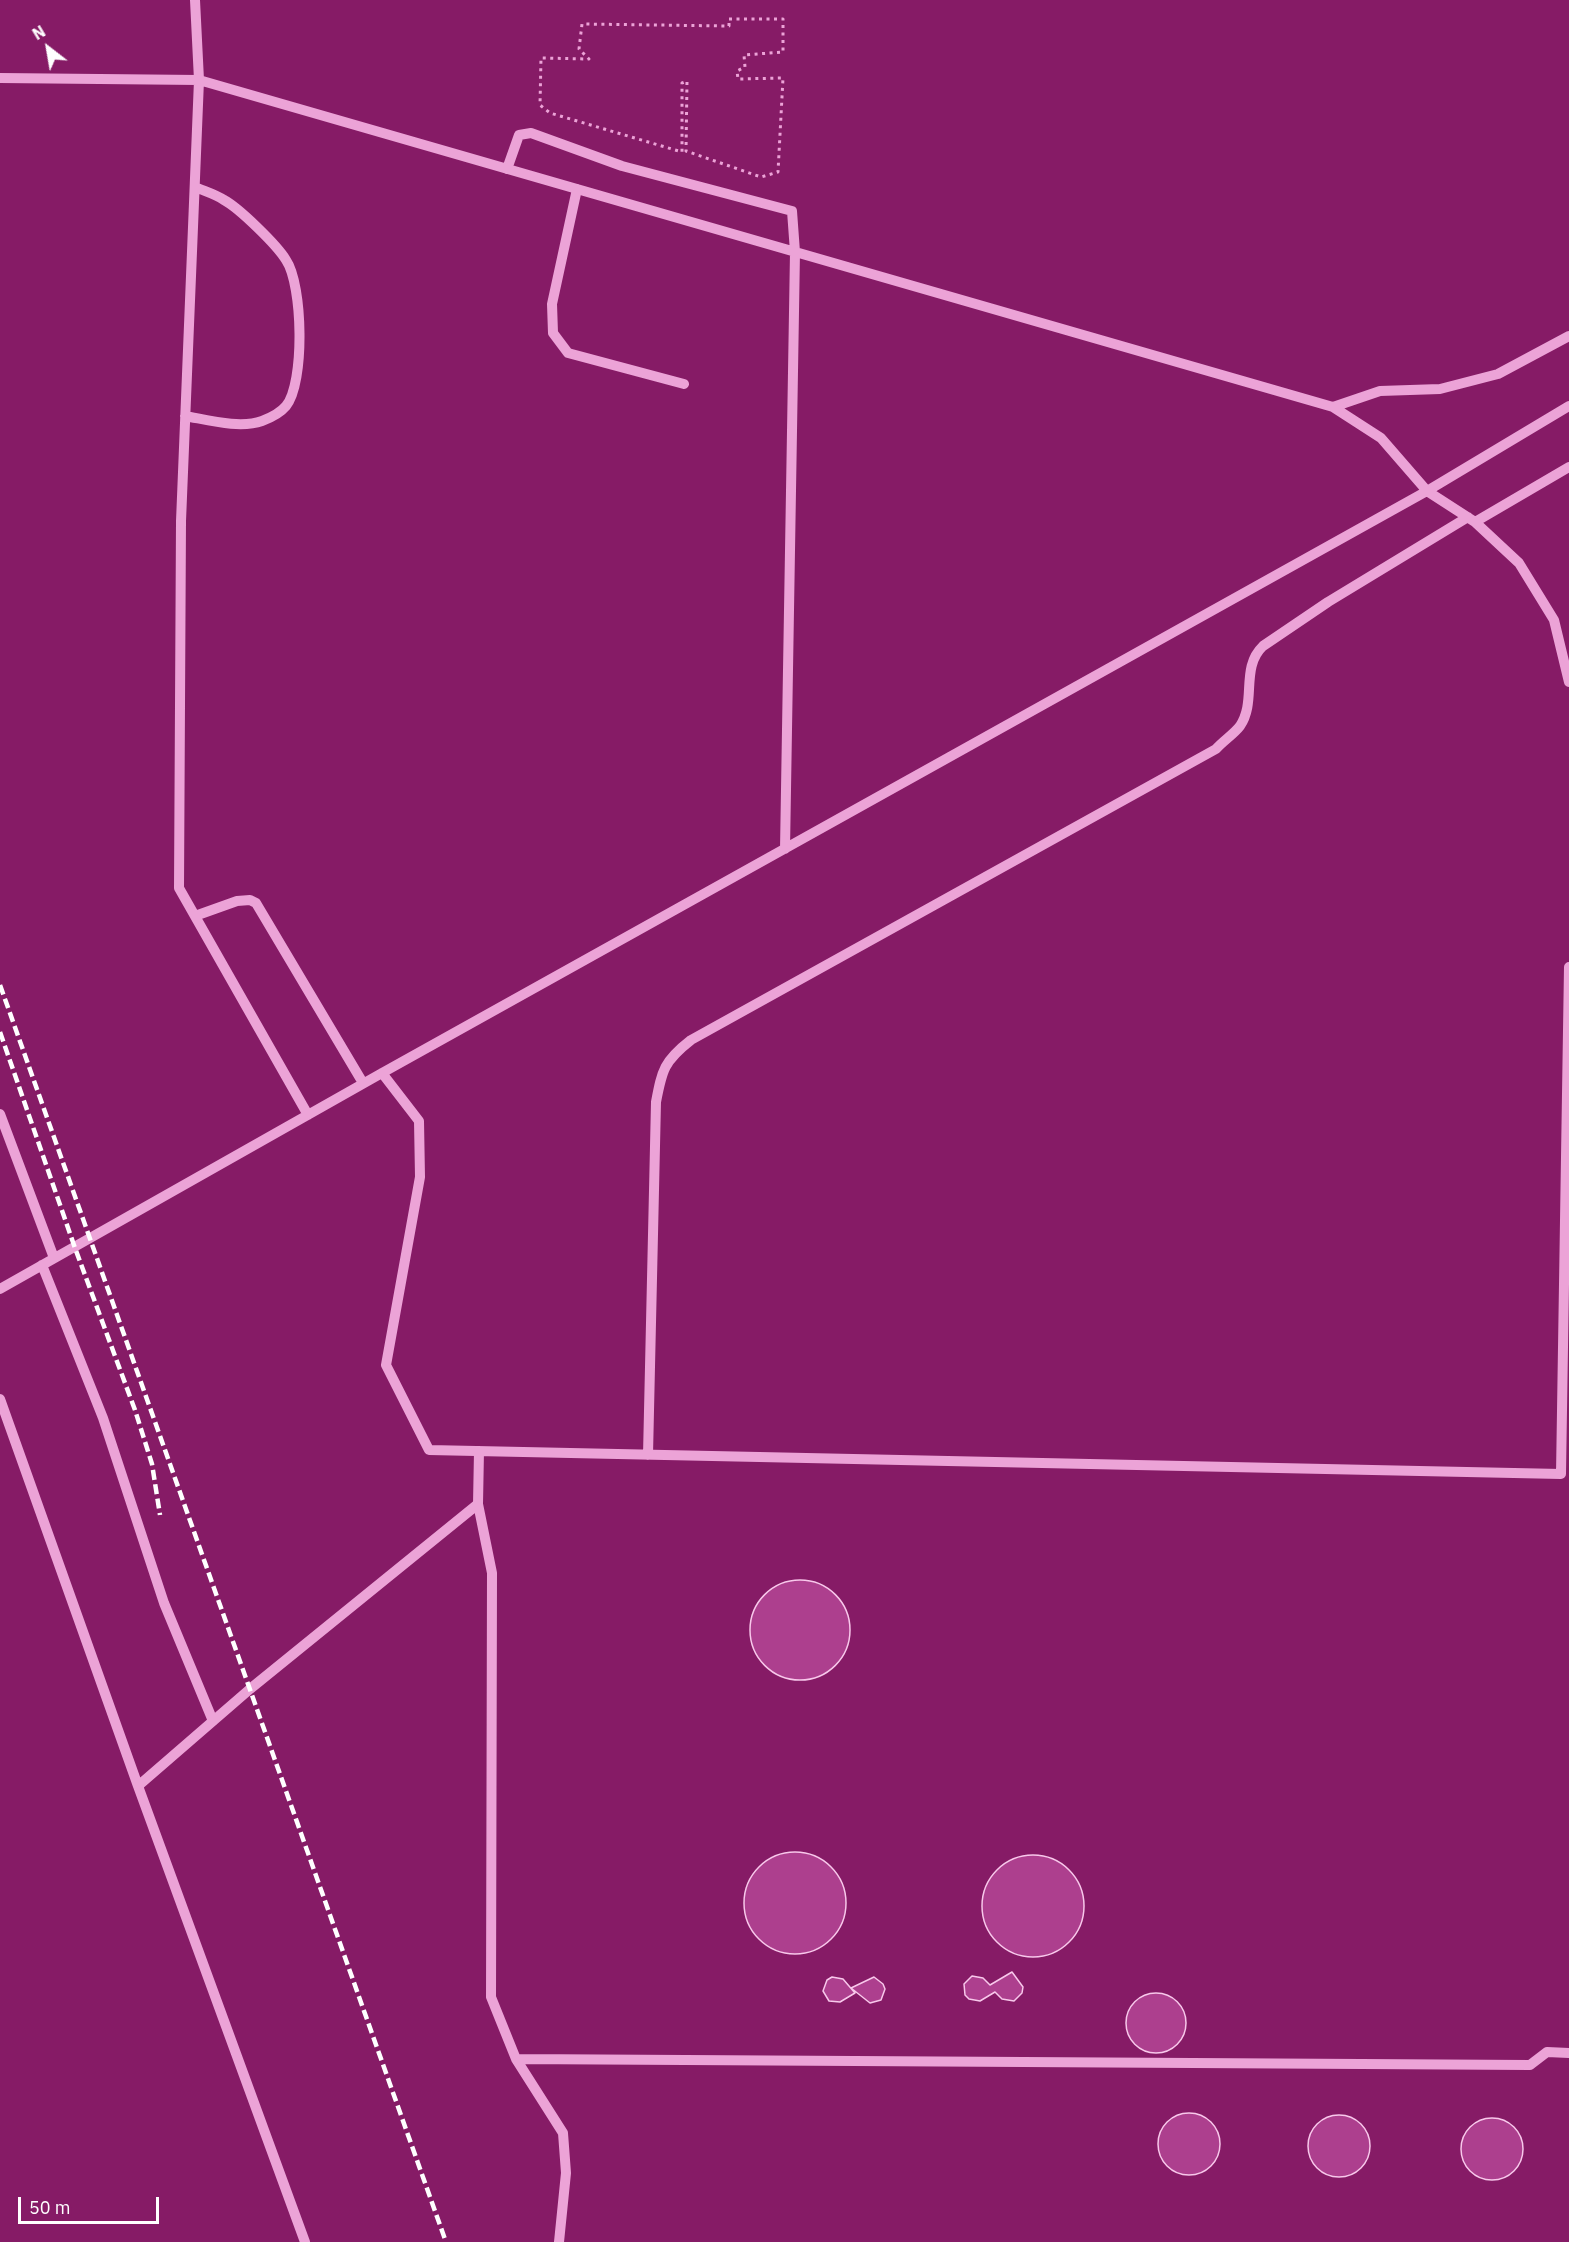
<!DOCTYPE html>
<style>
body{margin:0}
#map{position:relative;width:1569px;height:2242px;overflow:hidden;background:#861b66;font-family:"IBM Plex Sans",sans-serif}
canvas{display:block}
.north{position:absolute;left:18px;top:18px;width:60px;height:60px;-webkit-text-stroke:4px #861b66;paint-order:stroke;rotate:329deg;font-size:16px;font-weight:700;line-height:24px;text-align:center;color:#fff}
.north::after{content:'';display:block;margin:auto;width:21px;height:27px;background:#fff;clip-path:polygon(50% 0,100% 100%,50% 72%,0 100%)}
.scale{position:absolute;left:18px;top:2197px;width:141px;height:27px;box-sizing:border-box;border:3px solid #fff;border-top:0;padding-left:8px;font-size:18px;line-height:21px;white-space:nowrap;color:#fff;-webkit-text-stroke:4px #861b66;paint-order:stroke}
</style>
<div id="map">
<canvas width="1569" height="2242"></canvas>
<div class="north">N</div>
<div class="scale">50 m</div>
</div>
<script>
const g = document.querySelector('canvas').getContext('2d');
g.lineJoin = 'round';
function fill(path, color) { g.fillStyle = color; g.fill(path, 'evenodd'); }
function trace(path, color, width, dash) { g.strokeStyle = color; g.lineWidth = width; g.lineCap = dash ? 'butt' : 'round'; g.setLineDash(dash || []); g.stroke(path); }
const building = new Path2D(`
 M750 1630a50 50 0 1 1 100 0a50 50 0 1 1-100 0Z
 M744 1903a51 51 0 1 1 102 0a51 51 0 1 1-102 0Z
 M982 1906a51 51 0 1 1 102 0a51 51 0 1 1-102 0Z
 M1012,1972L1023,1987L1022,1993L1014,2001L1002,1999L995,1992L980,2001L969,1999L965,1995L964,1984L972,1976L983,1978L990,1985Z
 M832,1977L843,1979L855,1993L840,2002L829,2001L823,1991L827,1980Z
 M874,1977L883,1984L885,1989L881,2000L870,2003L851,1988Z
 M1126 2023a30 30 0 1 1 60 0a30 30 0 1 1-60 0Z
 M1158 2144a31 31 0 1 1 62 0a31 31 0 1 1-62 0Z
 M1308 2146a31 31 0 1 1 62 0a31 31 0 1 1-62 0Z
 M1461 2149a31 31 0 1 1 62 0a31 31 0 1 1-62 0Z`);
fill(building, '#ad3f8e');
trace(building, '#f8c8eb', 1.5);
trace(new Path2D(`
 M729,19H783V52L744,55L745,67L737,71L738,79L783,78L778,172L761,177L686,151L687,81L682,83V152L550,113L540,105L541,58L589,59L579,49L582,24L729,26Z`), '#eca3d7', 3, [3, 4.5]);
trace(new Path2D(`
 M0,78L199,80L195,0
 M507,169L519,135L531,133L622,166L792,211L795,252L785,849
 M577,189L552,304L553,333L568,353L684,384
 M1333,407L1380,391L1440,389L1498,374L1569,336
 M185,416C208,420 240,429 262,421C270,418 281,412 286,406C305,383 303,285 286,260C277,245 239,208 224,200C215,194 204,191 195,187
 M1475,522L1519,563L1554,620L1569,682
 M195,916L237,901L250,900L256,903L363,1083
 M382,1073L419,1121L420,1177L386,1365L429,1450L1561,1474L1569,967
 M0,1114L54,1258
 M308,1115L179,888L181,521L199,80L1333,407L1381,438L1427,491L1475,522L1569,467
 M42,1265L103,1418L164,1603L213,1721
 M0,1289L382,1073L1427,491L1569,406
 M0,1399L138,1786
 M648,1455L656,1102C662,1070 664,1061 691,1040L1216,749C1223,741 1234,734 1240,726C1257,701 1240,668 1263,646L1328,602L1468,517
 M478,1504L492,1573L491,1997L516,2059L563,2133L566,2173L559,2242
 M516,2059L1530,2065L1547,2052L1569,2053
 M305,2242L138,1786L250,1689L478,1504L479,1451`), '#eca3d7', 10);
trace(new Path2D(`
 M0,985L446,2242
 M0,1032L75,1248L135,1410L152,1464L160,1515`), '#fff', 4.5, [10, 4.5]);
</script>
